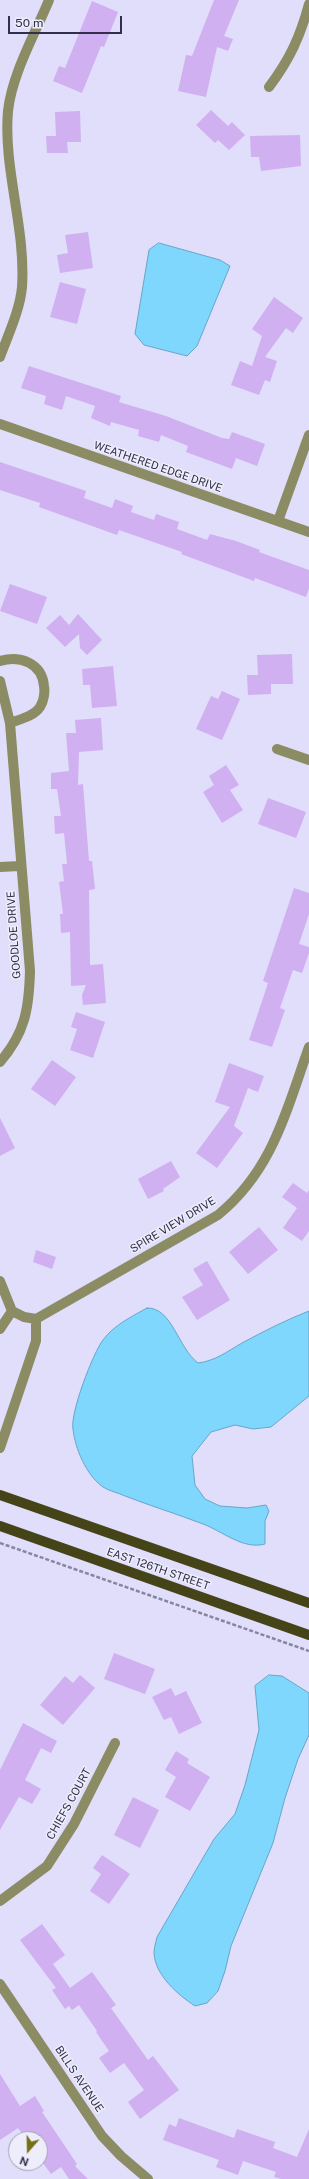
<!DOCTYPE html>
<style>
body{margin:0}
#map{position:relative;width:309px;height:2179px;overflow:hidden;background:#e0defa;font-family:"Public Sans",sans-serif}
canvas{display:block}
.north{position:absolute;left:8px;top:2131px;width:40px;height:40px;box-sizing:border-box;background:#eeedfb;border:1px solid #a3a1b4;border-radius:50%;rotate:200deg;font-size:11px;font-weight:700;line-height:16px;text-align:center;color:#322f4a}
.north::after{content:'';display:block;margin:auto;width:14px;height:18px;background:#747114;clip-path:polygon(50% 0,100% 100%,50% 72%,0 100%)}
.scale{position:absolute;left:8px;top:16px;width:114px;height:18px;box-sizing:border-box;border:2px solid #322f4a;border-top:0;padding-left:5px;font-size:12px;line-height:14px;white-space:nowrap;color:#322f4a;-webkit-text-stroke:3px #eeedfb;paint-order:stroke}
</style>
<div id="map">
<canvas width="309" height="2179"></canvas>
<div class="north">N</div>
<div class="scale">50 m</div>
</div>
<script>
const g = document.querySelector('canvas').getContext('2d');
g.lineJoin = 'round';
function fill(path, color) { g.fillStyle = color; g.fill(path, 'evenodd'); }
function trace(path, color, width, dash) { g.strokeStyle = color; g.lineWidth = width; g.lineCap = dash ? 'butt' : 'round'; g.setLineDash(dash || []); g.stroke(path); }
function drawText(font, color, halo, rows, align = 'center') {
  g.font = font + ' "Public Sans",sans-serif'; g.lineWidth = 3; g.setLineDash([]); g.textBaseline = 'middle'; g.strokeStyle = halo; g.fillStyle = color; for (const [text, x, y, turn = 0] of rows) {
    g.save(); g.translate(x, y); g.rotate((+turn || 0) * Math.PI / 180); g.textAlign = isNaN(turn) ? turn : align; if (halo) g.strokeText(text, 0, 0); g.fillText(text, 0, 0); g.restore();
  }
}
const water = new Path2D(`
 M159,243L220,260L230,266L197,346L187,356L144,345L135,334L149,250Z
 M147,1308C172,1307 178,1348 198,1363C215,1361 228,1351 242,1343C264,1331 286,1320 309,1311V1396L271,1427L253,1429L235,1425L211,1432L192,1456L195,1485L205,1499L220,1506L247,1508L266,1505L269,1511L265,1521V1544C243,1550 222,1531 203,1524C177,1514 151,1506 125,1496C119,1493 109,1491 103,1487C86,1475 75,1448 73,1429C70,1413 93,1353 103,1340C114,1325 131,1317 147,1308Z
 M269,1675L282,1676L309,1693V1735L298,1759L285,1798L273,1843L231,1946L225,1971L218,1991L207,2003L195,2006C178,1995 155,1975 154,1953C154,1948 156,1942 157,1937L214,1839L235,1814L245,1785L259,1730L255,1686Z`);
fill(water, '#7fd7fd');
trace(water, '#68a5c7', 1);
fill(new Path2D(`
 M214,0H239L224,36L233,39L228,51L217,47L206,97L178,91L186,55L192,56Z
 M92,1L118,12L104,47L101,46L82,93L53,81L59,66L65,68Z
 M211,110L228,126L232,122L245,135L229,150L218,140L215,143L196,125Z
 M80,111L81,142H67L68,153H47L46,136H56L55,112Z
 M300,135L301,166L261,171L259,157H251L250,136Z
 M88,232L93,268L60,273L57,255L68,253L65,235Z
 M60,282L86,289L77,324L50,317Z
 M274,297L303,318L293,333L286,328L265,357L277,361L270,382L265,380L259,395L231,385L240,361L252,366L262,336L252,329Z
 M29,366L121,396L119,402L166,416L222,438L229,439L232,432L265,444L257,466L236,458L232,469L186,452L188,446L161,435L159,442L138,436L139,430L111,422L110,426L91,418L95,406L66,396L62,410L44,404L46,396L21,388Z
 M0,462L86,491L84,498L112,508L115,499L133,506L131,512L154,520L156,514L179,522L177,529L207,540L210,534L236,541L260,550L259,552L309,570V588L306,597L255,578L254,581L181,554L182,552L119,530L117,535L39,507L40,503L0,490Z
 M10,584L47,597L37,624L0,611Z
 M78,614L102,640L87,655L80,648L79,634L65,647L46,628L60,615L69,625Z
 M292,654L293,684H271V694L248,695L247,675H258L257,655Z
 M113,666L117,706L92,708L90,685H83L82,669Z
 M222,691L240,699L222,740L196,729L211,696L218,699Z
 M101,718L103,750L79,752L78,785L83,784L89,861H92L95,889L89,890L90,965L103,964L106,1003L83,1005L82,995L86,985L71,986L70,932L61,933L60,914H63L59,882L64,881L62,864H67L64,833L55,834L54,816H61L57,789H51V773L69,771L66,733H76L75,720Z
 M226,765L239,785L230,790L243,810L222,823L203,792L214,785L209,776Z
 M268,798L306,812L296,838L258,824Z
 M294,888L309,893V914L299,944L309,947V953L302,973L293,970L280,1008L285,1010L272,1047L249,1040L268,983L263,981Z
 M76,1012L105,1022L93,1058L70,1050L77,1029L71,1027Z
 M52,1060L76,1077L55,1106L31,1089Z
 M229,1063L264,1076L258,1092L248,1088L234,1126L243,1133L217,1168L196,1153L230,1107L215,1102Z
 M0,1118L15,1148L0,1156Z
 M171,1161L180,1177L163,1189L164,1191L148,1199L138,1179Z
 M293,1183L307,1193L309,1190V1231L302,1241L283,1228L297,1208L282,1197Z
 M259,1227L278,1250L248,1274L229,1252Z
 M36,1250L56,1257L52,1269L33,1262Z
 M207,1261L230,1300L197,1320L182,1297L203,1285L193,1269Z
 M114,1653L155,1669L145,1694L104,1679Z
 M80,1675L95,1688L63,1725L40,1705L65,1676L73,1683Z
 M171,1688L175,1696L186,1691L202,1723L179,1734L171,1717L164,1720L152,1697Z
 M23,1723L57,1741L51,1753L41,1748L25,1780L41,1789L32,1804L19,1797L0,1830V1770Z
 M176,1751L189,1759L187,1763L210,1777L190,1811L165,1797L176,1777L165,1770Z
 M133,1797L159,1810L140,1848L114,1835Z
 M102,1855L130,1874L109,1904L90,1891L101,1874L93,1868Z
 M42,1924L65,1955L53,1964L70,1988L92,1972L116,2005L111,2008L148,2060L153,2056L179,2090L140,2119L128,2102L144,2090L124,2063L110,2073L99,2058L109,2051L96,2032L97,2031L79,2005L72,2010L69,2006L65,2009L52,1990L56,1988L20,1940Z
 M0,2074L20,2106L35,2096L44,2111L42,2112L77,2164L75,2166L88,2179H69L61,2167L51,2174L40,2159V2139H26L18,2128L0,2140Z
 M179,2118L234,2138L237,2129L275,2142L273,2148L297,2157L309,2129V2179H281L274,2177L276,2172L243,2161L238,2175L216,2167L219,2160L163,2140L169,2124L176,2127Z`), '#d0b0f0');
trace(new Path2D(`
 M0,1543L309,1651`), '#8785a0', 2.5, [4, 2]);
trace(new Path2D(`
 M269,87C290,59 300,37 309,4
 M0,357C8,335 20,310 22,287C26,228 3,169 8,111C12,74 35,34 49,0
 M0,424L309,532
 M278,521L309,435
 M0,661C20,655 42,663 44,686C45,692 44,701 40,707C34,716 21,719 10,723
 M0,681L10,723L30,971C29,1009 25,1033 0,1062
 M277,749L309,760
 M0,867L20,866
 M0,1281L12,1311
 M12,1311L24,1317L36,1319L218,1215C273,1170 286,1111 309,1047
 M0,1329L12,1311
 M0,1448L36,1341V1319
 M0,1901L47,1866L74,1824L115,1743
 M0,1984L102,2136L121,2156L148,2179`), '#8c8c64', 10);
trace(new Path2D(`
 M0,1495L309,1603
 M0,1526L309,1635`), '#454418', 10);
drawText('11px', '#322f4a', '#eeedfb', [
 ["WEATHERED EDGE DRIVE",158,467,19],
 ["GOODLOE DRIVE",14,935,-94],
 ["SPIRE VIEW DRIVE",173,1225,-31],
 ["EAST 126TH STREET",158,1569,19],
 ["CHIEFS COURT",69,1804,-61],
 ["BILLS AVENUE",79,2079,56]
]);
</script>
